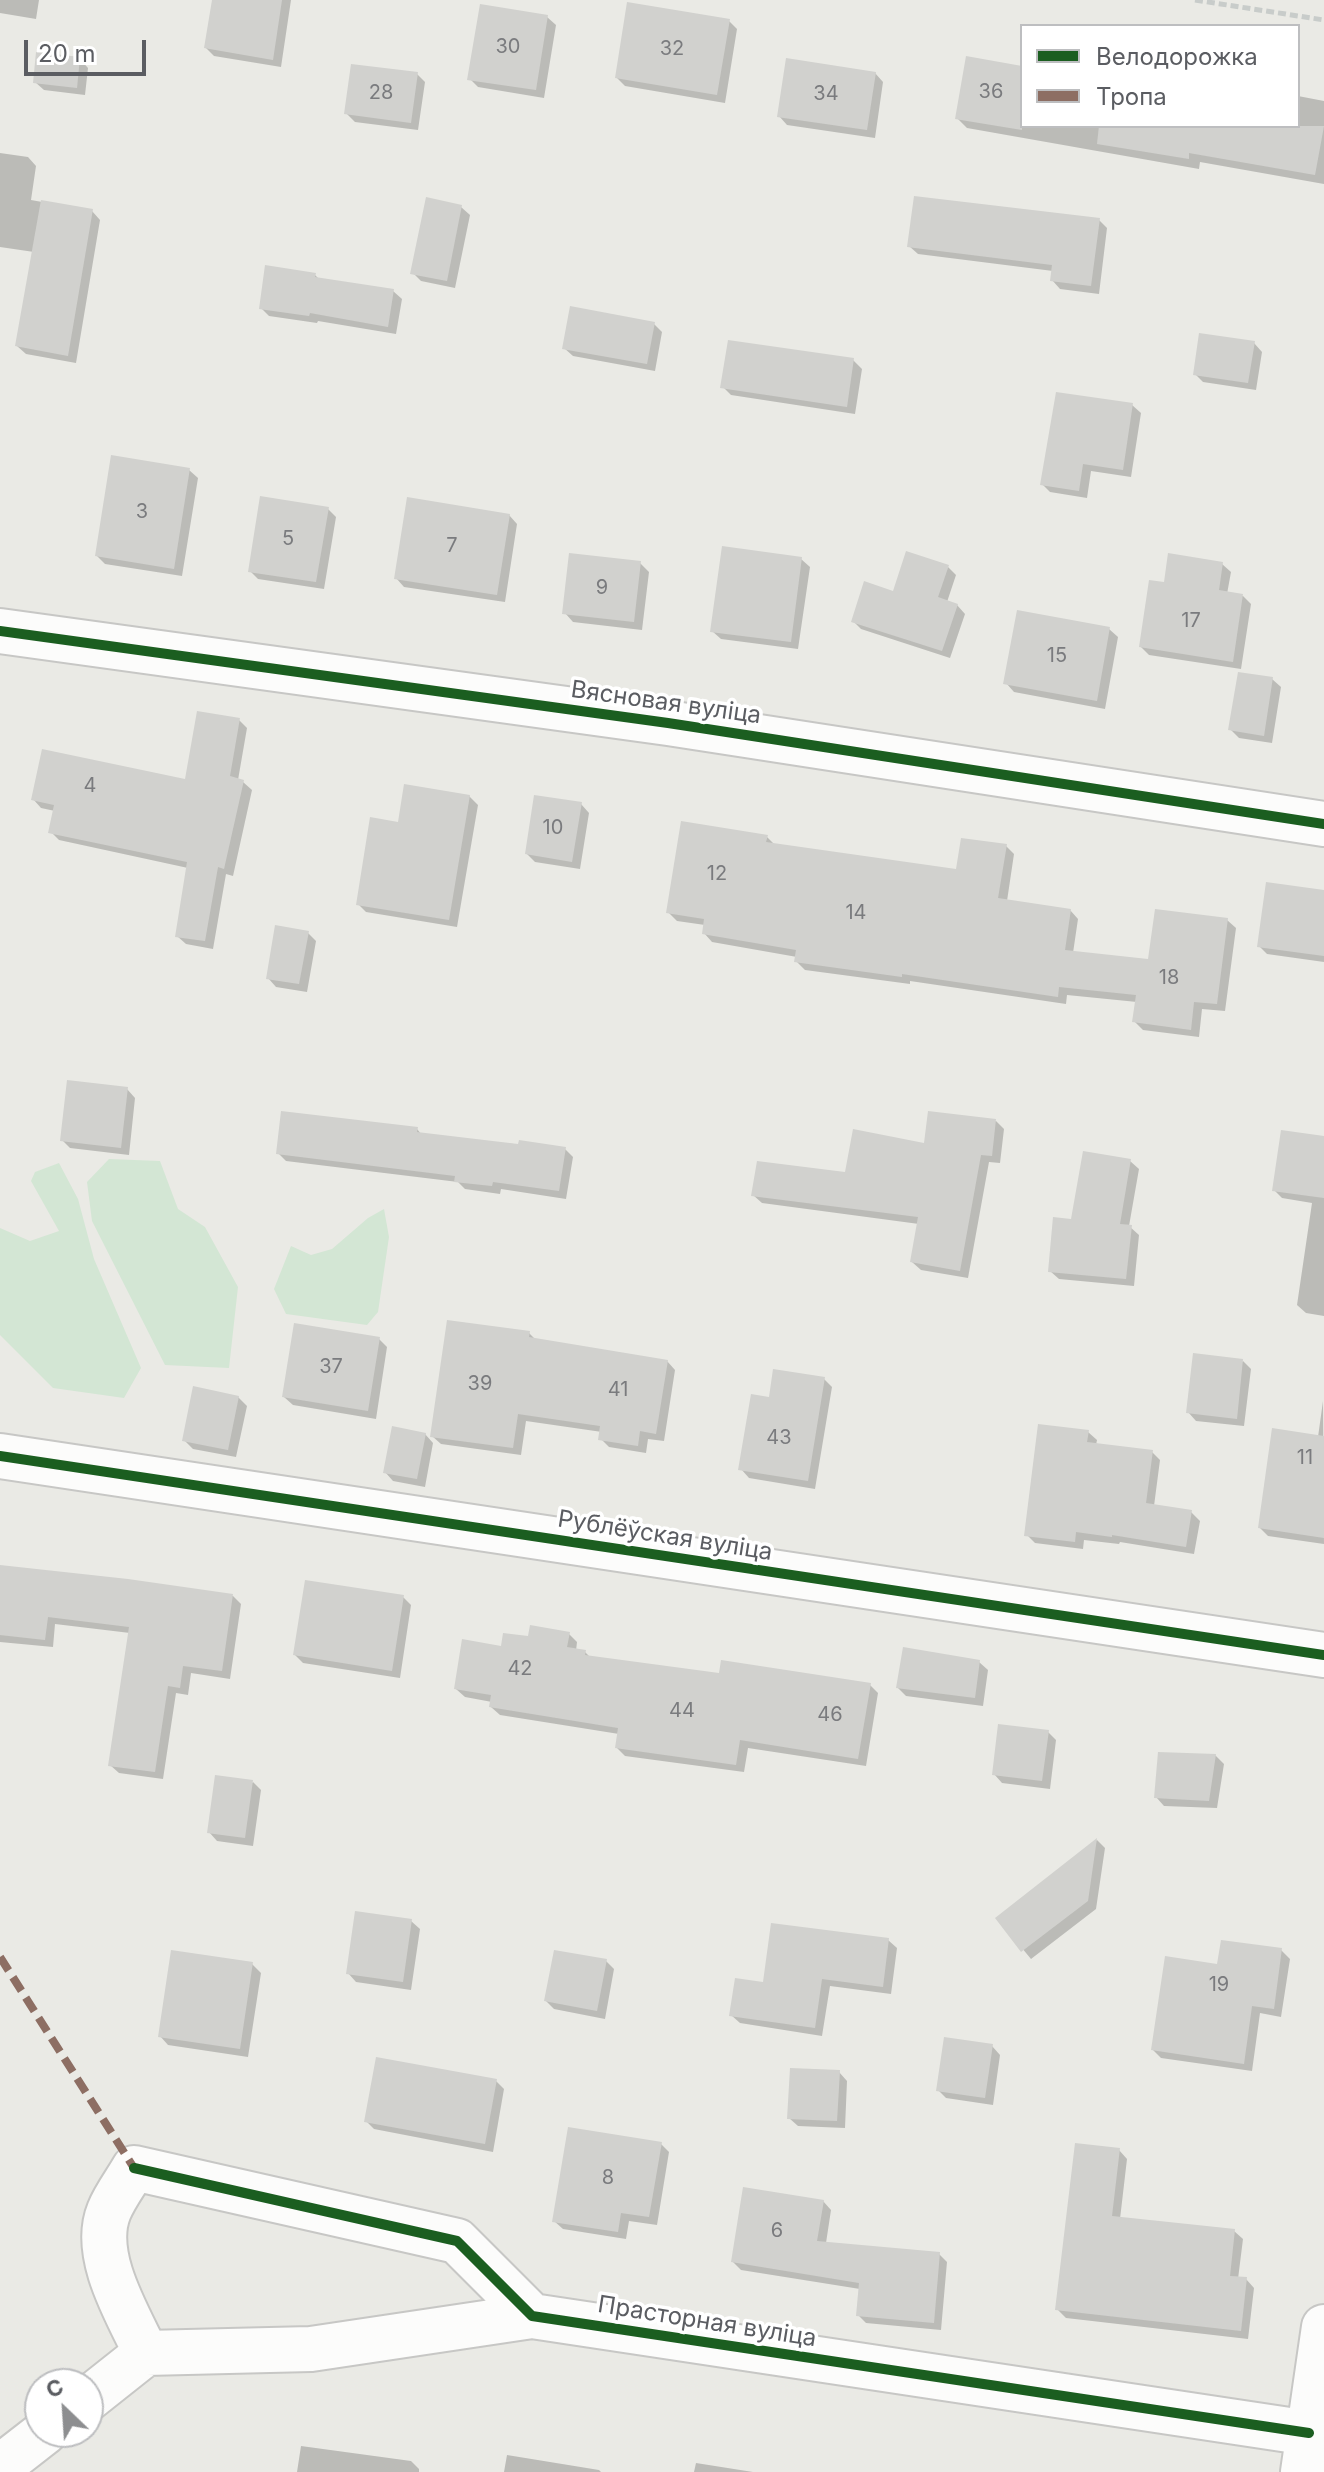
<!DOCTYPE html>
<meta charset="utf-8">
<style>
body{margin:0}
#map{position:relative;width:1324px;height:2472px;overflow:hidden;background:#eaeae5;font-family:Inter,sans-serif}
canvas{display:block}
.legend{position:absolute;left:1020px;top:24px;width:280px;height:104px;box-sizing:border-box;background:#fff;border:2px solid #bdbec0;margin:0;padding:10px 14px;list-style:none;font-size:24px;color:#5b5d62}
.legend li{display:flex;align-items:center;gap:16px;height:40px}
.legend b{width:40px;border:2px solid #bdbec0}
.north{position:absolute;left:24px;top:2368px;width:80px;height:80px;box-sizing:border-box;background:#fff;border:2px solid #bdbec0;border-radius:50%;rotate:335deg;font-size:22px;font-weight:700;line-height:32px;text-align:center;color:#5b5d62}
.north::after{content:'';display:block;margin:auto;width:28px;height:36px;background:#8d8e90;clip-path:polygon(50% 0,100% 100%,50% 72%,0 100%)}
.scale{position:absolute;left:24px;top:40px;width:122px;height:36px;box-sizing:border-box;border:4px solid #5b5d62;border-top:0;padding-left:10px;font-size:24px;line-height:28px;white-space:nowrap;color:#5b5d62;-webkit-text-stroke:6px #fff;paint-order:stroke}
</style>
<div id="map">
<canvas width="1324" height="2472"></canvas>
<ul class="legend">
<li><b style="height:10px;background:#1b5e20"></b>Велодорожка</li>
<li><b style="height:10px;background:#8d6e63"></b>Тропа</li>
</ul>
<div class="north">С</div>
<div class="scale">20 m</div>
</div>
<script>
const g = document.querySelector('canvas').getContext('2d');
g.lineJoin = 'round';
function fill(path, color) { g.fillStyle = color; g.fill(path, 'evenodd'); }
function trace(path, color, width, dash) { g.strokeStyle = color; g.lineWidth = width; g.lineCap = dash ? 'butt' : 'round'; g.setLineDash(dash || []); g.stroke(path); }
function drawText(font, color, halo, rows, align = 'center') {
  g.font = font + ' Inter,sans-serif'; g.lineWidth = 7; g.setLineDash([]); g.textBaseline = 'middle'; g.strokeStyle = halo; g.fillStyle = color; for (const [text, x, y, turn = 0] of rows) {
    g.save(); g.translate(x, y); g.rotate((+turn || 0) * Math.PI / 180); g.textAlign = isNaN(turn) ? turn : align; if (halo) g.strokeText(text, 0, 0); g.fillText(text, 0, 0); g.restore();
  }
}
fill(new Path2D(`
 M109,1159L160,1161L178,1209L205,1227L238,1287L229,1368L165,1365L92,1221L87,1182Z
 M59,1163L78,1199L94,1259L141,1368L124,1398L53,1388L0,1335V1228L30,1241L59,1231L31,1181L35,1172Z
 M384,1209L389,1237L378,1312L367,1325L286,1314L274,1289L291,1246L311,1255L332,1249L368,1218Z`), '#d3e6d4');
fill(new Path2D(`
 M0,0H39L36,19L0,13Z
 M214,0H291L281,67L214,56L206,48Z
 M547,17L556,25L544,98L478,87L470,79Z
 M729,21L737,29L725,103L625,86L617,78Z
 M80,59L88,68L85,95L44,90L35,82Z
 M1022,68V126H1298V96L1324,101V184L1200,162L1199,169L967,128L957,118Z
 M875,73L883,82L875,138L787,125L779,116Z
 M417,74L425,82L418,130L355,122L346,113Z
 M0,153L28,157L36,166L31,200L92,211L100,220L76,363L26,354L17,346L34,252L0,247Z
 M461,207L470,215L455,288L421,281L413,273Z
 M1099,220L1107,228L1099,294L1060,289L1052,280L1053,271L918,254L909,246Z
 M315,275L320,280L393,291L402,299L396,334L318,321L317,323L269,316L261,308Z
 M654,324L662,332L655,371L573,356L564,348Z
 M1254,343L1262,352L1256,390L1203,382L1195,374Z
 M853,360L862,369L855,414L731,395L723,387Z
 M1132,405L1141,413L1131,477L1091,471L1087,498L1050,492L1042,484Z
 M189,470L198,478L182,576L105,564L97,556Z
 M328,509L336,517L324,589L258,579L250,571Z
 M509,515L517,524L505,602L404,587L396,578Z
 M801,559L810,567L798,649L721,639L712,631Z
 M640,563L649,572L642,630L573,622L565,613Z
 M1222,564L1231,572L1227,594L1243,596L1251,604L1241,669L1149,655L1141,647L1166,585Z
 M948,567L956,575L947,602L957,605L965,614L950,658L861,629L853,621L894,593Z
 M1109,629L1118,637L1105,709L1014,692L1006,683Z
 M1272,679L1281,687L1272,743L1239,738L1231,730Z
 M239,720L247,728L238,780L243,782L252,790L233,876L226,874L213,949L186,944L177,936L188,868L59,840L51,832L55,811L41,808L33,799L187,781Z
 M469,796L478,805L457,927L366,912L358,904L399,824Z
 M581,804L589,813L580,869L535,862L527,854Z
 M767,837L775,845L958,872L1006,846L1014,854L1007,901L1070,910L1078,919L1073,953L1150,961L1227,920L1236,928L1225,1011L1202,1009L1199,1037L1143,1030L1134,1021L1137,1002L1067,995L1066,1004L910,981V984L805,970L796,961L797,957L712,942L704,933L705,925L677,921L668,912Z
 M1324,892V962L1267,954L1259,946Z
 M308,933L316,941L307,992L276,987L268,978Z
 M127,1089L135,1098L129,1155L70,1148L62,1140Z
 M996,1121L1004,1129L1000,1163L989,1162L968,1278L921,1270L912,1262L919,1224L762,1203L753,1195L847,1174Z
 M417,1129L422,1135L565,1149L573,1157L566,1199L501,1189L500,1194L465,1189L458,1182L286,1161L278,1153Z
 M1324,1138V1316L1306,1313L1297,1305L1312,1203L1282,1198L1274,1190Z
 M1130,1161L1139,1169L1129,1226L1139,1235L1134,1286L1059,1279L1050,1271L1073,1221Z
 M529,1333L536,1340L667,1361L675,1370L664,1441L648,1439L646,1453L609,1447L601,1439L602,1432L526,1421L521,1455L441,1444L432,1436Z
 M379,1339L387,1347L376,1419L293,1405L284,1397Z
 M1243,1361L1251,1369L1244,1426L1196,1421L1188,1412Z
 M824,1379L832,1387L815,1489L749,1478L741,1469L770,1399Z
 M238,1397L247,1406L236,1457L193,1449L184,1440Z
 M1323,1401L1324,1544L1268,1536L1260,1528L1318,1437Z
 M1088,1432L1097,1440L1096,1445L1152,1452L1160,1460L1154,1506L1191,1512L1200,1521L1194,1554L1120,1542L1119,1544L1084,1540L1083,1549L1035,1543L1027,1535Z
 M425,1434L433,1443L425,1487L393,1481L385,1472Z
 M0,1567L233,1596L241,1604L230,1679L191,1673L188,1695L176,1693L163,1779L119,1773L110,1765L130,1633L55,1624L53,1647L0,1642Z
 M403,1597L411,1605L400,1678L303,1663L295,1655Z
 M569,1634L577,1642L576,1651L585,1652L590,1657L721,1675L870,1685L878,1693L866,1766L748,1748L744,1772L625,1756L617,1748L619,1734L500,1715L491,1707L492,1702L465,1697L456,1689L503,1648L529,1639Z
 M979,1662L988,1670L983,1706L906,1696L898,1688Z
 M1048,1732L1056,1740L1050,1789L1002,1783L994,1774Z
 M1215,1755L1224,1764L1217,1808L1164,1806L1156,1797Z
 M253,1782L261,1790L253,1846L217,1841L209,1832Z
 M1097,1840L1105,1848L1096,1909L1031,1959L997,1918Z
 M411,1921L420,1929L411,1990L356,1982L348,1973Z
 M888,1940L897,1948L891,1994L830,1986L822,2036L740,2023L731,2015L765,1985Z
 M1281,1950L1290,1959L1281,2017L1260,2013L1252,2071L1161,2058L1153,2050L1219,1966Z
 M606,1961L614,1969L605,2019L554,2009L546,2001Z
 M252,1964L261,1973L248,2057L168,2045L160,2036Z
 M992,2046L1000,2055L993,2105L946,2098L938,2090Z
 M839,2072L847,2081L845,2128L798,2126L789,2118Z
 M496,2081L504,2089L493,2152L374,2129L366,2121Z
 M661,2144L669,2152L657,2225L629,2221L626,2239L563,2229L554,2221Z
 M1119,2150L1127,2159L1120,2219L1234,2231L1243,2239L1238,2279H1246L1254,2288L1248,2339L1066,2318L1057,2309Z
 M823,2201L831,2210L826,2243L939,2254L947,2262L941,2330L866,2323L858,2315L860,2289L741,2270L733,2262Z
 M301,2446L411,2461L419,2469V2472H297Z
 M507,2455L599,2470L601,2472H504Z
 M696,2463L753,2472H694Z`), '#0003');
fill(new Path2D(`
 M212,0H282L273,60L204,48Z
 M627,2L730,19L717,95L615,78Z
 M480,4L548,15L536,90L467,80Z
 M36,52L80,57L77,88L33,83Z
 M966,56L1022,66V130L955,119Z
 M786,58L876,72L867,130L777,117Z
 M351,64L418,72L411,123L344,114Z
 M1099,126H1324L1315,175L1189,153V159L1097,144Z
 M914,196L1100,218L1091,286L1050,281L1052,265L907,247Z
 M426,197L462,205L447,281L410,274Z
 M41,200L93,209L68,356L15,346Z
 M265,265L316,273L315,277L394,289L388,327L310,313L309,316L259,309Z
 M570,306L655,322L647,364L562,349Z
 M1199,333L1255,341L1248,383L1193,375Z
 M728,340L854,358L847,407L720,388Z
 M1056,392L1133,403L1123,470L1083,464L1079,491L1040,485Z
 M111,455L190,468L174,569L95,556Z
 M260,496L329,507L316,582L248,572Z
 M407,497L510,514L497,595L394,579Z
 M722,546L802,557L791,642L710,632Z
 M906,551L949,565L938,597L958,604L942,651L851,622L864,581L893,591Z
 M569,553L641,561L634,622L562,614Z
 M1168,553L1223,562L1219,590L1243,594L1233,662L1139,647L1149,580L1164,582Z
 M1017,610L1110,627L1097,701L1003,684Z
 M1238,672L1273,677L1264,736L1228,730Z
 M197,711L240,718L230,776L244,780L224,869L218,867L205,941L175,937L187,862L48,833L54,805L31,800L42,749L185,779Z
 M404,784L470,795L449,920L356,905L370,817L398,822Z
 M534,795L582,802L572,862L525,854Z
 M681,821L768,835L766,842L956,869L961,838L1007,844L998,898L1071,909L1065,950L1148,959L1155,909L1228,918L1217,1004L1194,1002L1191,1030L1132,1022L1136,995L1059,987L1058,997L902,974V977L794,962L796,950L702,934L704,919L666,913Z
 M1266,882L1324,890V956L1257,947Z
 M275,925L309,931L299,984L266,979Z
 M67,1080L128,1087L121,1148L60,1141Z
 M281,1111L418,1127L417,1132L518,1144L519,1140L566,1147L559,1191L493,1182L492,1186L454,1182L455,1176L276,1154Z
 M928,1111L996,1119L992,1156L981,1155L960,1271L910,1262L918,1217L751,1196L757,1161L845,1172L853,1129L924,1143Z
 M1281,1130L1324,1136V1198L1272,1191Z
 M1083,1151L1131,1159L1120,1224L1132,1225L1126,1279L1048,1272L1053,1217L1071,1219Z
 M447,1320L530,1331L529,1337L668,1360L656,1434L640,1431L638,1446L598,1440L600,1426L518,1414L513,1448L430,1437Z
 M294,1323L380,1337L368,1411L282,1397Z
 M1193,1353L1243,1359L1237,1419L1186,1413Z
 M773,1369L825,1377L808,1481L738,1470L751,1394L769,1397Z
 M193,1386L239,1396L228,1450L182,1441Z
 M1038,1424L1089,1430L1087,1442L1153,1450L1146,1503L1192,1510L1186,1547L1112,1535V1537L1076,1532L1075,1542L1024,1536Z
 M392,1426L426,1433L417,1479L383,1473Z
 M1272,1428L1324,1436V1538L1258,1528Z
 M0,1565L128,1579L233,1594L222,1671L183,1666L180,1688L168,1686L155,1772L108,1766L129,1627L48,1617L45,1640L0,1635Z
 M305,1580L404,1595L392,1671L293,1655Z
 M530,1625L570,1632L567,1647L586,1650L585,1655L719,1673L721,1660L871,1683L858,1759L740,1740L736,1765L615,1748L618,1728L489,1707L491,1695L454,1689L462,1639L501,1646L503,1633L528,1636Z
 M903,1647L980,1660L975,1698L896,1688Z
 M998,1724L1049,1730L1042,1781L992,1775Z
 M1158,1752L1216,1754L1209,1801L1154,1798Z
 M215,1775L253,1780L245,1838L207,1833Z
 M1097,1838L1088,1901L1021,1952L995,1918Z
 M355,1911L412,1919L403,1982L346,1974Z
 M771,1923L889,1938L883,1987L822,1979L815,2028L729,2016L735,1978L763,1982Z
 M1221,1940L1282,1948L1274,2009L1252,2006L1244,2064L1151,2050L1165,1956L1217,1964Z
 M171,1950L253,1962L240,2049L158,2037Z
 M554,1950L607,1959L597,2011L544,2001Z
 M944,2037L993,2044L985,2098L936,2091Z
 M376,2057L497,2079L485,2144L364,2122Z
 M790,2068L840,2070L837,2121L787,2119Z
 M568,2127L662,2142L649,2217L621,2213L618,2232L552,2222Z
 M1075,2143L1120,2148L1112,2216L1235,2229L1230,2276L1247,2277L1241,2331L1055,2310Z
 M743,2187L824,2200L817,2241L940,2252L934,2323L856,2316L859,2283L731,2262Z`), '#d1d1ce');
const minor = new Path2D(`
 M0,631L668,723L1324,824
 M0,1456L1324,1655
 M146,2353C128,2315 91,2255 109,2211C115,2196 126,2182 134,2168L457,2241L532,2316L1309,2433
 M88,2399L146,2353L311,2349L532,2316
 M0,2467L45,2432
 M1303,2472L1324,2327`);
trace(minor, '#c7c7c5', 48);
trace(new Path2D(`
 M1195,0L1324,20`), '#c8ccca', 5, [8, 4]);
trace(minor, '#fcfcfb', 44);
trace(new Path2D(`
 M0,1957L134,2168`), '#8d6e63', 8, [16, 8]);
trace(new Path2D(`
 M0,631L668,723L1324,824
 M0,1456L1324,1655
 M134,2168L457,2241L532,2316L1309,2433`), '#1b5e20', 10);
drawText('20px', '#7a7b7e', null, [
 ["30",508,47],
 ["32",672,49],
 ["36",991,92],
 ["28",381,93],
 ["34",826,94],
 ["3",142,512],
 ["5",288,539],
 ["7",452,546],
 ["9",602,588],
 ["17",1191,621],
 ["15",1057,656],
 ["4",90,786],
 ["10",553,828],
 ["12",717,874],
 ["14",856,913],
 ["18",1169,978],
 ["37",331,1367],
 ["39",480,1384],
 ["41",618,1390],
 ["43",779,1438],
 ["11",1305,1458],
 ["42",520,1669],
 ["44",682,1711],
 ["46",830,1715],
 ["19",1219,1985],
 ["8",608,2178],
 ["6",777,2231]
]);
drawText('24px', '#5b5d62', '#fff', [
 ["Вясновая вуліца",666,703,8],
 ["Рублёўская вуліца",665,1536,9],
 ["Прасторная вуліца",707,2322,9]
]);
</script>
